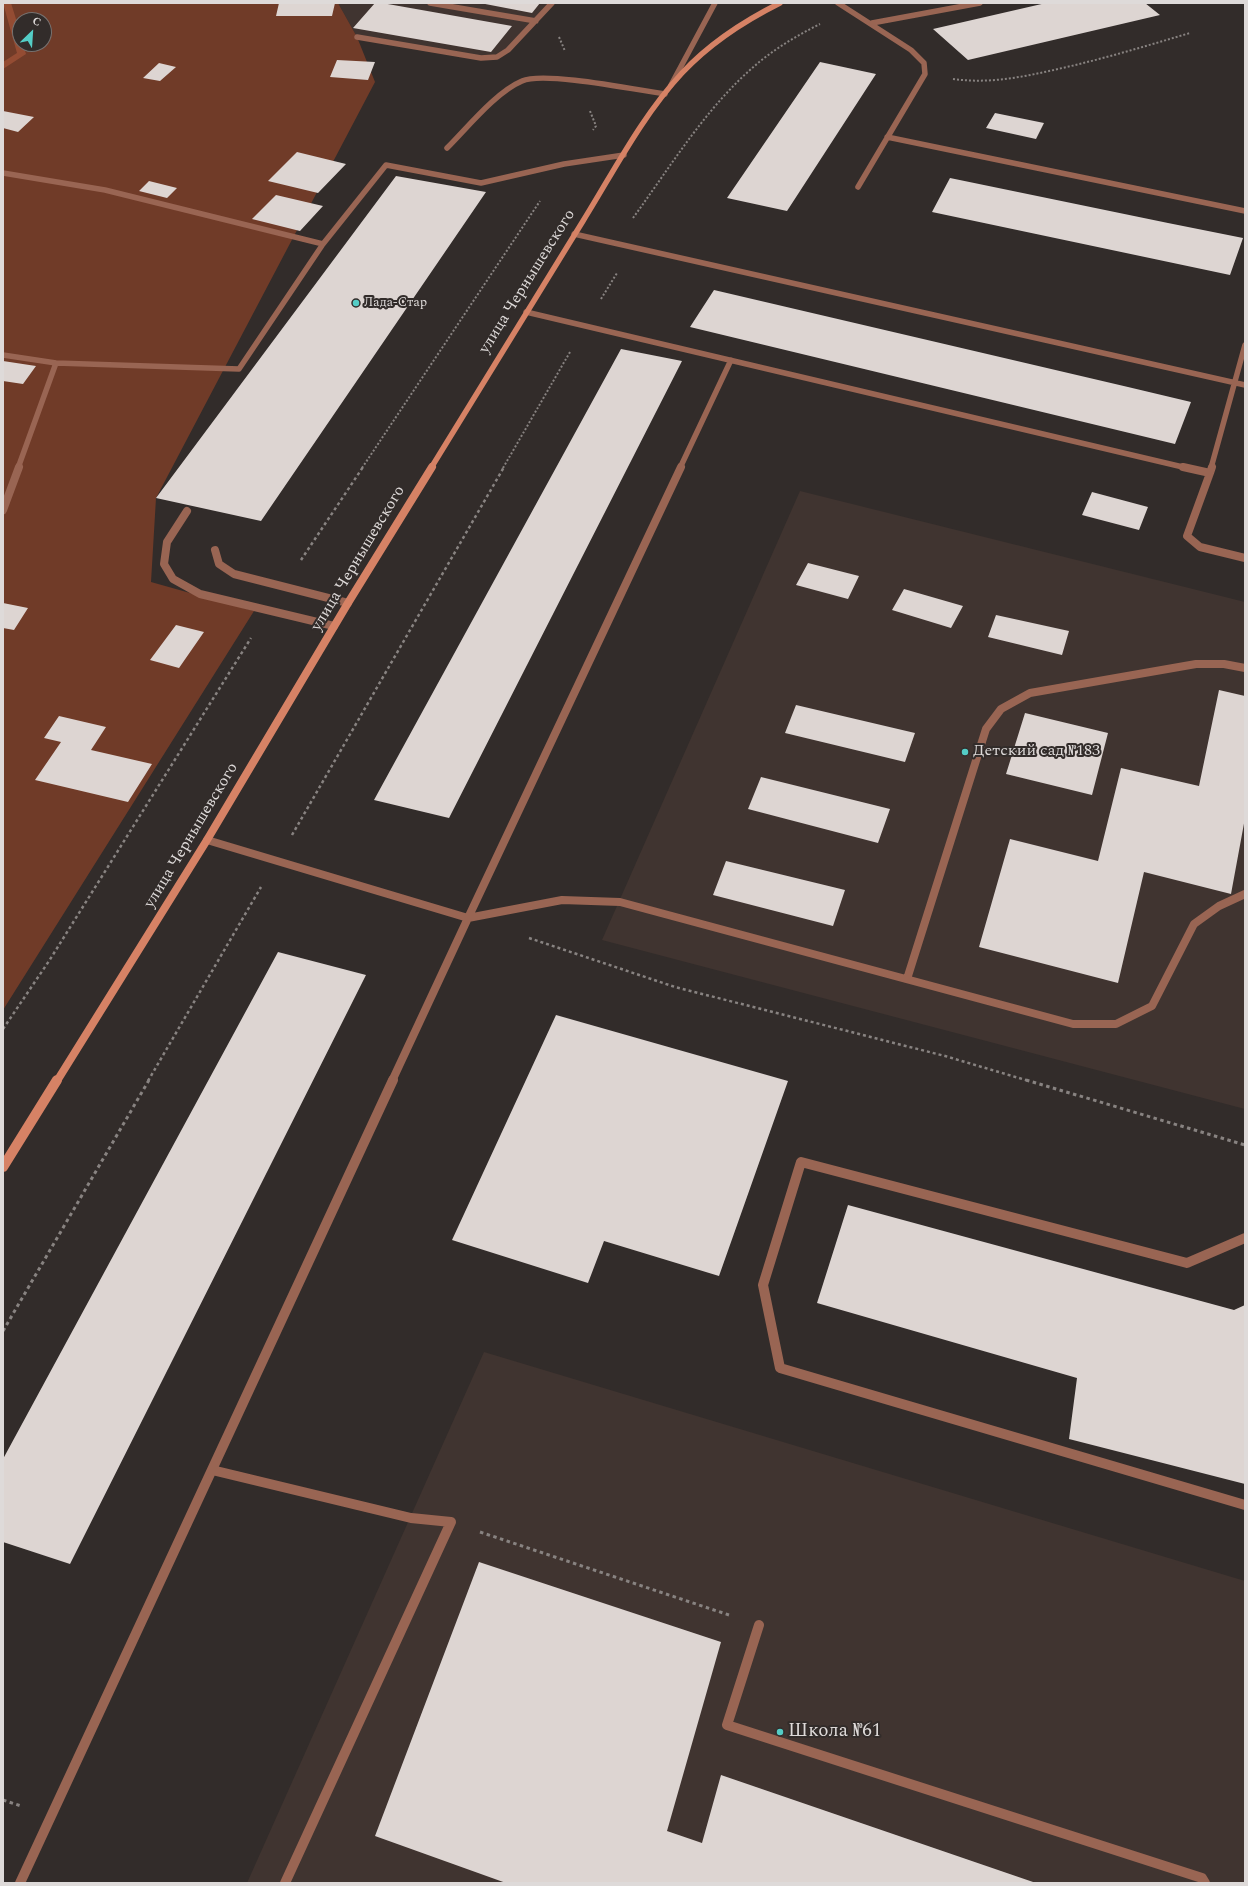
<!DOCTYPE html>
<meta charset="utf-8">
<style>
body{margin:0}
#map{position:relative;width:1248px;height:1886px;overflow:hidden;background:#322c2a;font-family:Spectral,serif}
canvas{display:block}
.frame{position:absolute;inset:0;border:4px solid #dedad9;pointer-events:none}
.north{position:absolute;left:12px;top:12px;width:40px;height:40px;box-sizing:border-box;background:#322c2a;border:1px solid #777270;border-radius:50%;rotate:25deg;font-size:11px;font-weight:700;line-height:16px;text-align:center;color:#dedad9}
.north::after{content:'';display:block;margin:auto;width:14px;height:18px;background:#54cdc6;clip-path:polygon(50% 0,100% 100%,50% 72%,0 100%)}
</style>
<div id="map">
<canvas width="1248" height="1886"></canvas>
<div class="frame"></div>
<div class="north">С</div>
</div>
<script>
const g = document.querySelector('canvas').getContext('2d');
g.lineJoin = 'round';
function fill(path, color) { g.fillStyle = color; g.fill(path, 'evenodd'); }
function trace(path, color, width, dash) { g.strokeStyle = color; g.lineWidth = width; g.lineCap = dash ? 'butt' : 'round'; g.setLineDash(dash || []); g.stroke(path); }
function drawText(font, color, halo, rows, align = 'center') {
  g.font = font + ' Spectral,serif'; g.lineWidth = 4; g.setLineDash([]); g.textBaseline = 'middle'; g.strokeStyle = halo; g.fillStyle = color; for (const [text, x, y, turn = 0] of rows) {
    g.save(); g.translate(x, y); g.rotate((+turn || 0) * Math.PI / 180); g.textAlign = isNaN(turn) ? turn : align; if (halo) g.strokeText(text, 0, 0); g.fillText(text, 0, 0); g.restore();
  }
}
fill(new Path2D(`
 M338,3H552L536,21L497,57L481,58L357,37Z
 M800,491L1245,602V1109L602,940Z
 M484,1352L1245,1581V1883H247Z`), '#403430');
fill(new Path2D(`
 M3,3H338L357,37L375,82L156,498L151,582L254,611L3,1010ZM20,20H44V44H20Z`), '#703b28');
fill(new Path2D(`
 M3,3H11L20,32V44H23L26,54L3,69V62L17,53Z`), '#944c33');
fill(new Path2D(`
 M279,3H335L332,16H276Z
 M375,3H382L512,26L491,52L353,28Z
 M480,3H540L532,13Z
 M1046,3H1145L1160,15L968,60L933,29Z
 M337,60L375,62L368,80L330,77Z
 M820,62L876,74L787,211L727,198Z
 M159,63L176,67L160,81L143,78Z
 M3,111L34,117L18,132L3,128Z
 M995,113L1044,123L1036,139L986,128Z
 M297,152L346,164L318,193L268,181Z
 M396,176L486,192L261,521L156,498Z
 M950,178L1168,223L1243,238L1230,275L932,212Z
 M149,181L177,188L167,198L139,191Z
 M276,195L323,206L300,231L252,219Z
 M714,290L1128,387L1191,402L1175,444L690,327Z
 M621,349L682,361L449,818L374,800Z
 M3,361L36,366L23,384L3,381Z
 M1092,492L1148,507L1139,530L1082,515Z
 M808,563L859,576L848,599L796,585Z
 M904,589L963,606L951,628L892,610Z
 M3,603L28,608L14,630L3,628Z
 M996,615L1069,631L1062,655L988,637Z
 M176,625L204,632L179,668L150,660Z
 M1219,690L1245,696V818L1231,894L1144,872L1118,983L979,947L1010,839L1098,861L1121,768L1199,786Z
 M796,705L915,733L905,762L785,733Z
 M1025,713L1108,733L1092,795L1006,774Z
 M59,716L106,727L91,750L152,764L128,802L35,780L61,742L44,738Z
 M761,777L890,809L878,843L748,809Z
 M726,861L845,890L833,926L713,895Z
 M278,952L366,975L70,1564L3,1542V1459Z
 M556,1015L788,1081L719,1276L604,1241L588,1283L452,1240Z
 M848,1205L1234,1310L1245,1305V1484L1069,1439L1077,1378L817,1303Z
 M479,1562L721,1642L667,1831L702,1843L721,1775L1036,1883H506L375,1836Z`), '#ddd5d2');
trace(new Path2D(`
 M559,37L565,51
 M953,79C989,84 1023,77 1058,69C1103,59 1146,46 1190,33
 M590,111L596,126L593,130
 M633,218C673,163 710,101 763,59C781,45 800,34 820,24
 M601,299L617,273
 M362,468L540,201
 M503,468L570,352`), '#888381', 2, [2, 2]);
trace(new Path2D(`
 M301,560L363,467
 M292,835L504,467
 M529,938L675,987L945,1056L1029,1081
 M3,1029L49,961L251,638
 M148,1081L261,887`), '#888381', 2.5, [3, 3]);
trace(new Path2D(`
 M1026,1080L1245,1145
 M3,1331L149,1080
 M480,1532L729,1615
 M3,1800L21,1806`), '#888381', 3, [3.5, 3.5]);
trace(new Path2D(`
 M430,3L536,21
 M838,3L911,50L924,63L925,74L858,187
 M872,23L980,3
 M357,37L481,58L497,57L508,50L552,3
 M887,137L1245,211
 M447,148C468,127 496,92 522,81C544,71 637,90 665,94
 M3,173L105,190L323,244
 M574,234L1245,385
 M526,312L1187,468
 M3,355L56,363L239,369L323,244L386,165L481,183L564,164L624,155
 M18,468L56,363
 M680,468L731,360
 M1211,468L1245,345`), '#996553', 5.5);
trace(new Path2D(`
 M1183,467L1210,473L1212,467
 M1210,473L1187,536L1200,547L1245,558
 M3,510L19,467
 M187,511L167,542L164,564L173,579L200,594L334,626
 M215,550L219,564L234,574L348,603
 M207,840L468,918L392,1081
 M468,918L562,900L620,902L1073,1024H1116L1152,1006L1194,924L1219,906L1245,894
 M468,918L681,467
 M907,979L986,729L1001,709L1030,693L1196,664H1224L1245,668`), '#996553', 8);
trace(new Path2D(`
 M1245,1238L1187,1263L801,1162L763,1285L780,1368L1245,1505
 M212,1470L411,1518L451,1522L285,1883
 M759,1625L727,1725L1202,1878L1205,1883
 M20,1883L393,1080`), '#996553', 10);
trace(new Path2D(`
 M671,85L715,3`), '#996553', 5.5);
trace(new Path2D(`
 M431,468C482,385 533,303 583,221C614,171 642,116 682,73C710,43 744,21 780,3`), '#d68265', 5.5);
trace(new Path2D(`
 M57,1081L207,840L348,603L432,467`), '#d68265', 8);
trace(new Path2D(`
 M3,1167L57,1080`), '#d68265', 10);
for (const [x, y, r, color] of [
 [356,303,4,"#54cdc6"],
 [965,752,4,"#54cdc6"],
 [780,1732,4,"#54cdc6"]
]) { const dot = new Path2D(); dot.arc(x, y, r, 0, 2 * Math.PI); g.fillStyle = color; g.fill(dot); trace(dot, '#322c2a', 1.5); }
drawText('13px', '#dedad9', '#322c2a', [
 ["Лада-Стар",364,303]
], 'left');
drawText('16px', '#dedad9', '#322c2a', [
 ["улица Чернышевского",528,282,-58],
 ["улица Чернышевского",359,559,-59],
 ["улица Чернышевского",192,836,-59]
]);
drawText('16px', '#dedad9', '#322c2a', [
 ["Детский сад №183",973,752]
], 'left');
drawText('19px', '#dedad9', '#322c2a', [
 ["Школа №61",788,1732]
], 'left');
</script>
